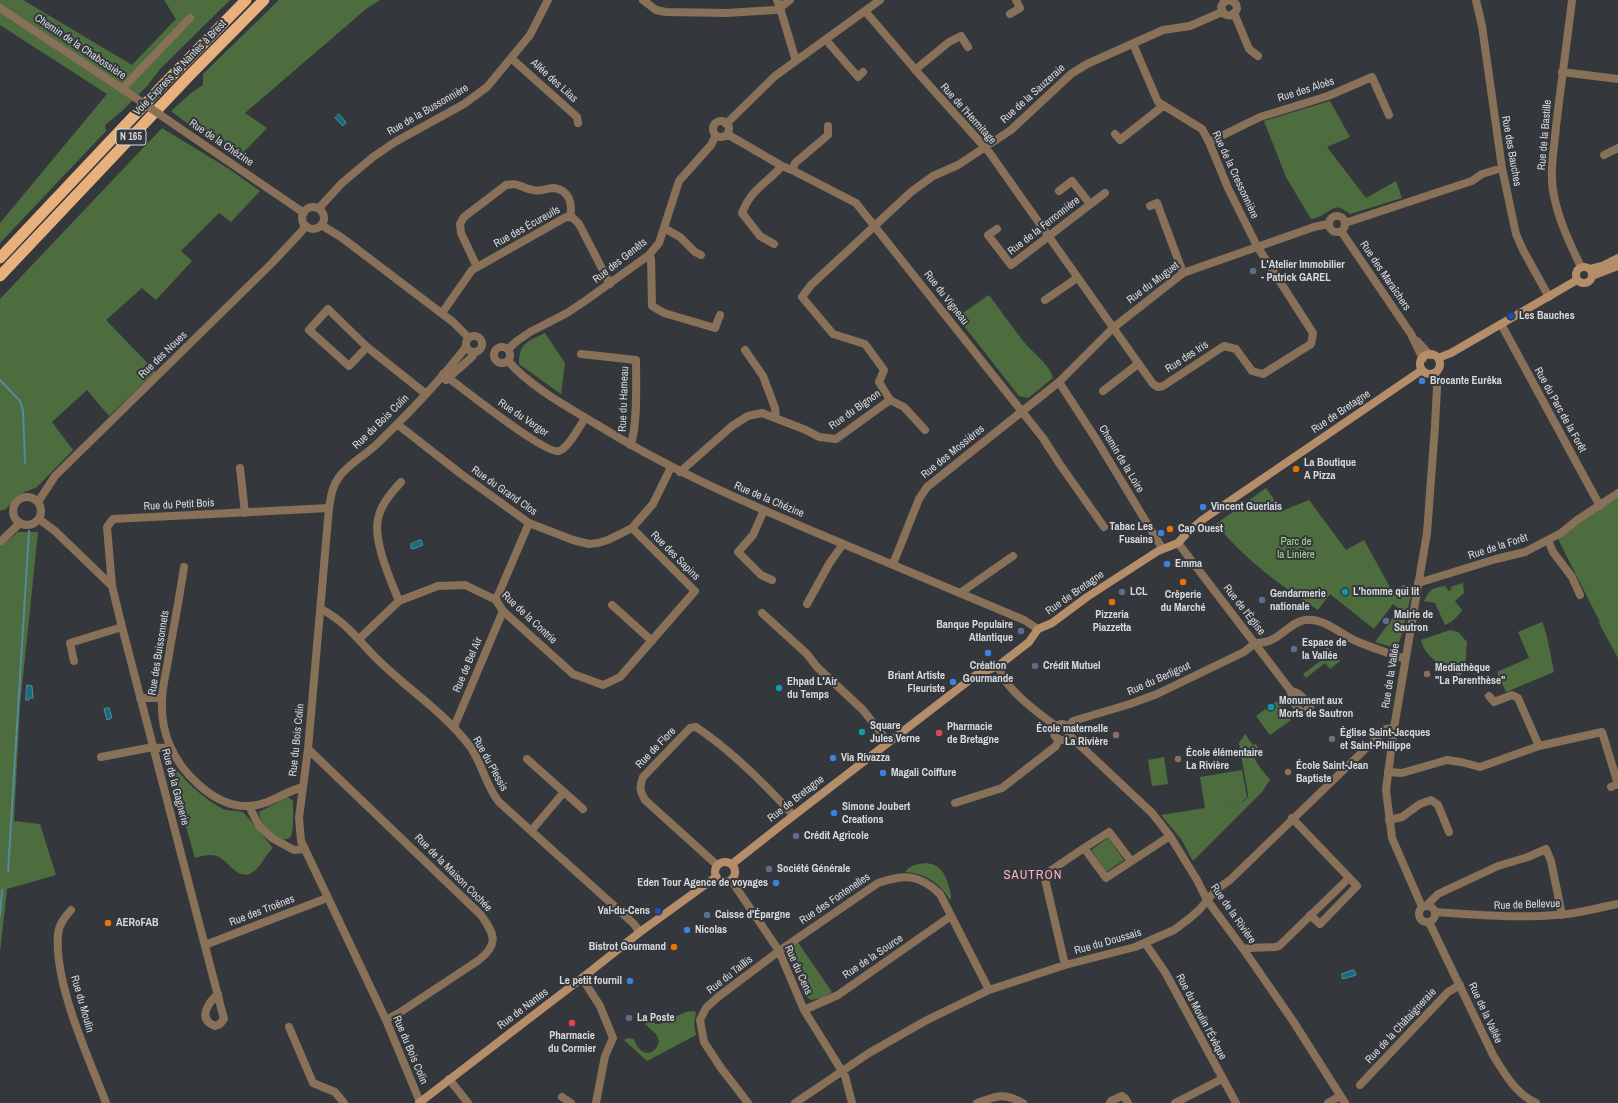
<!DOCTYPE html>
<meta charset="utf-8">
<style>
body{margin:0}
canvas{display:block;background:#34383c}
</style>
<canvas width="1618" height="1103"></canvas>
<script>
const g = document.querySelector('canvas').getContext('2d');
g.lineJoin = 'round';
function fill(path, color) { g.fillStyle = color; g.fill(path, 'evenodd'); }
function trace(path, color, width, dash) { g.strokeStyle = color; g.lineWidth = width; g.lineCap = dash ? 'butt' : 'round'; g.setLineDash(dash || []); g.stroke(path); }
function drawText(font, color, halo, rows, align = 'center') {
  g.font = font + ' "Archivo Narrow",sans-serif'; g.lineWidth = 4; g.setLineDash([]); g.textBaseline = 'middle'; g.strokeStyle = halo; g.fillStyle = color; for (const [text, x, y, turn = 0] of rows) {
    g.save(); g.translate(x, y); g.rotate((+turn || 0) * Math.PI / 180); g.textAlign = isNaN(turn) ? turn : align; if (halo) g.strokeText(text, 0, 0); g.fillText(text, 0, 0); g.restore();
  }
}
fill(new Path2D(`
 M0,0H23L132,65L176,19L164,0H230L160,69L148,85L122,111L105,125L106,131L0,243V223L107,94L0,25Z
 M279,0H380L366,9L245,113L267,128L237,159L212,142L171,111L191,93L203,85V74Z
 M1330,101L1350,137L1327,147L1366,198L1396,181L1402,198L1350,214C1337,204 1336,207 1324,214C1320,217 1315,218 1311,219L1286,177L1264,121Z
 M162,128L229,169L260,191L231,222L219,213L181,251L192,261L156,300L142,288L106,320L156,372L109,416L87,390L52,422L73,450L37,487L18,495L6,509L0,511V299Z
 M989,295C1001,311 1012,327 1024,342C1033,353 1050,365 1053,378L1028,398L1019,396L957,317Z
 M545,333L565,363L561,394L519,364C519,343 528,341 545,333Z
 M1266,488L1282,511L1309,500L1346,550L1364,540L1392,591L1404,585L1413,586L1402,634L1399,642L1392,647L1375,642L1399,609L1393,604L1374,629L1330,594L1318,610C1281,586 1244,559 1216,524Z
 M1618,497V658L1599,623L1600,622L1558,539L1574,525Z
 M18,532H38L20,706L14,821L40,824L56,875L7,889L0,952V547Z
 M1463,583L1464,593L1455,601L1462,610C1457,617 1453,622 1445,625L1435,603L1424,601C1430,589 1432,588 1445,586L1449,591L1452,589L1450,587Z
 M1542,622C1546,628 1552,661 1554,672L1506,692L1497,672L1529,658L1518,632Z
 M1450,630L1458,632L1467,642L1465,670L1460,676C1445,668 1424,657 1421,640Z
 M1328,647L1340,661L1330,669L1325,663L1306,678L1303,674L1323,659L1319,653Z
 M1277,701L1291,720L1270,735L1256,716Z
 M1245,734L1253,745L1256,744L1259,749L1253,755L1258,765L1270,780L1262,792L1193,861L1181,839L1161,815L1243,802L1248,797V794L1239,743Z
 M1164,757L1168,784L1152,786L1148,760Z
 M177,770C188,784 207,801 223,809C229,812 236,809 244,813L273,848C265,854 262,866 253,872C239,882 230,863 219,857C212,853 202,856 195,858L170,771Z
 M1242,770L1247,797L1242,802L1205,808L1200,777Z
 M288,797L293,801C293,808 294,830 291,836C285,846 269,832 264,827C261,823 260,817 259,812Z
 M1108,838L1124,860L1106,872L1091,850Z
 M926,863C941,865 946,874 949,888C951,893 952,896 950,900C940,883 925,873 905,872C910,865 918,864 926,863Z
 M797,941L832,992L822,998L811,1000L806,996L789,950Z
 M693,1011L696,1012L694,1024L696,1035L647,1061L624,1040L628,1038L634,1039C638,1054 654,1060 659,1041L656,1034L645,1024L653,1020L655,1024C667,1026 679,1011 693,1011Z`), '#4e6d3e');
const water = new Path2D(`
 M339,114L346,122L343,126L335,118Z
 M421,540L423,545L413,549L411,548V544Z
 M27,685L32,686L33,698H29V700H26Z
 M109,708L112,718L107,720L104,709Z
 M1354,970L1356,975L1343,979L1342,978V974Z`);
fill(water, '#176b7f');
trace(water, '#518c9b', 1);
trace(new Path2D(`
 M0,380L20,401L23,411L25,463
 M8,872L29,531
 M0,916L2,890`), '#518c9b', 2);
trace(new Path2D(`
 M643,0L656,10L666,12L726,13L775,10L780,8L777,0
 M790,0L780,8L796,61
 M1228,0L1223,3L1221,7L1224,14C1230,17 1234,15 1237,9L1236,4L1230,0
 M1476,0L1482,26L1502,168L1516,234L1523,250L1549,297
 M865,11L919,74L989,152L1153,384L1158,387L1163,386L1224,346L1236,349L1252,371L1263,374L1311,344L1313,333L1257,246L1228,188L1209,142L1202,129L1158,102L1133,44
 M1234,13L1249,49L1258,56
 M1010,14L1020,8L1016,0
 M826,40L858,77L863,72
 M511,58L577,117L578,123
 M915,70L949,42L961,36L968,47
 M1562,72L1618,79
 M122,89L190,18
 M713 129a8 8 0 1 1 16 0a8 8 0 1 1-16 0Z
 M726,124L775,76L880,0
 M727,134L782,166L792,170L856,203L1043,438L1059,463L1104,527
 M1115,134L1120,140L1163,106
 M1209,142L1260,117L1328,96L1372,77L1389,115
 M1604,155L1618,148
 M792,170L795,163L828,135V126
 M1059,191L1072,181L1090,204
 M1150,206L1157,203L1183,273
 M319,208L342,183L373,157L395,142L464,104L487,87L530,35L548,0
 M1329 224a8 8 0 1 1 16 0a8 8 0 1 1-16 0Z
 M1345,223L1472,181L1482,174L1502,168
 M664,228L680,237L695,252L701,255
 M997,229L988,235L1011,265L1105,193
 M1341,231L1411,334L1423,359
 M774,244L760,236L742,213C752,188 765,185 782,166
 M649,255L651,259L652,306L664,313L715,328L720,315
 M477,267L461,233L460,224L464,217L506,185C519,182 521,188 533,190C540,192 547,188 554,188C569,190 573,204 570,216
 M1045,300L1077,278
 M442,313L472,270L566,217L573,218L579,224L610,284
 M1501,324L1600,506
 M1417,341L1430,355
 M367,347L349,366L309,330L328,309L367,347L426,394
 M508,349L517,341L530,332L567,313L585,301L649,255L659,243L679,181L711,145L716,135
 M745,350L763,376L775,408L776,418
 M581,354L636,360C636,379 638,430 630,445
 M443,374C459,385 545,455 559,451C568,448 580,426 585,418
 M446,380L472,357L475,352
 M1059,382L1096,439L1162,548
 M1103,391L1138,364
 M890,400L904,407L925,430
 M397,424L461,474L529,523L573,540L589,544L598,543L608,540L632,528L653,504L671,467
 M240,468L245,513
 M680,472L732,426L748,416L762,413L806,430L819,437L836,439L890,400L879,382L884,370L865,344L833,334L802,297L811,285L911,192L933,176L958,165L1011,130L1071,74L1087,64L1163,30L1190,26L1222,12
 M13 511a14 14 0 1 1 28 0a14 14 0 1 1-28 0Z
 M38,502L55,476L272,263L302,231L305,225
 M764,510L753,535L738,552L761,575L772,580
 M39,519L55,531L112,586
 M1548,540L1553,552L1572,577L1580,595
 M0,542L20,523
 M1178,543L1291,691C1300,692 1305,700 1310,707L1305,712H1301L1290,698L1291,691
 M893,564L919,499L927,487L1059,382L1113,328L1183,273L1314,227L1328,224
 M184,567C180,594 175,621 170,648C168,664 163,682 162,698C160,732 173,762 198,784C212,797 229,807 249,806C268,806 285,791 303,787
 M1418,583L1496,559L1525,552L1561,533L1577,520L1618,493
 M960,593L1013,556
 M496,600L529,523
 M399,601C390,579 371,537 379,515C383,502 393,491 401,482
 M807,604L829,564L843,544
 M612,605L652,641
 M321,609C343,620 357,638 373,655C404,687 442,710 469,745C482,762 485,785 499,802L633,923L640,932
 M762,613L807,654L817,667L863,710L888,742
 M359,639L399,601L438,586L465,585L496,600L503,611L573,674L603,685L620,677L695,591L632,528
 M1255,643C1262,643 1268,642 1273,639C1284,634 1292,622 1305,620C1323,617 1340,634 1356,641C1372,648 1389,653 1405,659
 M74,661L70,643L122,627
 M998,666C1001,672 1003,678 1007,683C1020,700 1039,714 1056,726
 M1489,696L1494,702L1512,695L1518,698L1539,746
 M140,698H162
 M1054 732a8 8 0 1 1 16 0a8 8 0 1 1-16 0Z
 M454,727L503,611
 M1068,727L1073,721L1130,704L1157,694L1244,652L1255,643
 M1069,735L1152,813L1170,836L1197,880L1207,900L1244,950L1293,1021L1345,1103
 M308,749L481,915C495,935 499,944 479,960L399,1013L386,1020
 M101,757L153,747L163,748L169,747
 M527,759L583,809
 M1388,772L1402,773L1447,760L1461,762L1480,767L1539,746L1602,732L1618,784L1611,787
 M955,803L1002,788L1056,746L1059,739
 M249,806L259,826L272,838L294,850L305,849
 M1292,818L1357,886L1320,924L1310,915
 M1389,820L1402,817L1420,804L1431,800L1438,805L1449,832
 M531,831L564,792
 M1084,848L1109,832L1131,861
 M717,865L645,800C640,791 639,787 643,777L690,728L696,727C732,751 764,783 793,815
 M731,880L779,951L804,1010L845,1076L852,1103
 M1427,905L1438,894L1498,866L1528,857L1546,849L1551,861L1562,915
 M71,910C65,917 59,924 58,934C54,984 88,1056 106,1103
 M1435,912C1480,915 1522,919 1567,914C1584,912 1601,907 1618,904
 M1145,943L1165,972L1236,1103
 M205,945L327,898
 M1244,950L1248,948L1275,947L1279,946L1349,878
 M1065,965L1044,875L1084,848L1106,878L1170,836
 M582,978L600,1006L613,1038L605,1056L596,1103
 M218,994C208,1003 197,1019 215,1026L220,1024L224,1019L122,627L112,586L107,527L113,519L329,508
 M804,1010L838,995L951,916
 M289,1027L313,1083L335,1092L344,1103
 M449,1079L468,1103
 M1360,1085L1448,992L1460,985
 M562,1097L571,1103
 M420,1102L386,1020L301,841L299,818L308,749L329,508C331,497 332,486 339,477C349,463 366,455 378,443C409,413 440,381 466,347
 M748,1103L721,1068L704,1042L700,1020L706,1008L718,997L779,951L878,883C905,874 919,874 940,894L989,990
 M795,1103L869,1053L927,1020L989,990L1065,965L1135,947L1174,930L1190,918L1199,910L1217,889L1230,880L1386,729L1394,728
 M977,1103C997,1096 1003,1092 1023,1103
 M1110,1103L1111,1101L1122,1096L1125,1098L1128,1103
 M1175,1103L1222,1079
 M1328,1103L1340,1096`), '#887059', 8);
trace(new Path2D(`
 M1572,0C1567,42 1561,84 1556,127C1554,149 1549,174 1554,196C1559,221 1570,244 1581,267
 M0,8L127,92
 M175,125L304,213
 M302 218a11 11 0 1 1 22 0a11 11 0 1 1-22 0Z
 M321,225L341,237L453,322L469,338
 M466 344a8 8 0 1 1 16 0a8 8 0 1 1-16 0Z
 M494 355a8 8 0 1 1 16 0a8 8 0 1 1-16 0Z
 M508,361C531,387 566,406 596,424C665,467 735,498 810,530C881,560 953,590 1024,620L1038,629
 M1419 914a8 8 0 1 1 16 0a8 8 0 1 1-16 0Z
 M1422,907L1392,838L1386,790L1394,728L1427,533L1435,426L1437,387L1435,373
 M1429,922L1493,1055C1504,1073 1516,1094 1536,1103`), '#887059', 8);
trace(new Path2D(`
 M1576 275a8 8 0 1 1 16 0a8 8 0 1 1-16 0Z
 M1590,269L1602,266L1618,258
 M1592,276L1618,266
 M1420 364a10 10 0 1 1 20 0a10 10 0 1 1-20 0Z
 M1438,358L1451,353L1577,280
 M715 872a10 10 0 1 1 20 0a10 10 0 1 1-20 0Z
 M732,864L784,823L976,675L998,666L1029,642L1038,629L1052,623L1087,597L1158,551L1178,543L1186,534L1202,520L1422,370
 M419,1103L582,978L640,932L716,877`), '#b58e69', 8);
trace(new Path2D(`
 M0,258L163,85L246,0
 M0,276L190,75L264,0`), '#e7b07c', 11);
trace(new Path2D(`
 M127,92L175,125`), '#887059', 8);
for (const [x, y, r, color] of [
 [1253,271,4,"#5c6f8a"],
 [1511,316,4,"#1a4fb4"],
 [1422,381,4,"#3f7fe0"],
 [1296,469,4,"#e8710a"],
 [1203,507,4,"#3f7fe0"],
 [1170,529,4,"#e8710a"],
 [1161,533,4,"#3f7fe0"],
 [1167,564,4,"#3f7fe0"],
 [1183,582,4,"#e8710a"],
 [1122,592,4,"#5c6f8a"],
 [1345,592,4,"#0f9aa8"],
 [1262,600,4,"#5c6f8a"],
 [1112,602,4,"#e8710a"],
 [1386,621,4,"#5c6f8a"],
 [1021,631,4,"#5c6f8a"],
 [1294,649,4,"#5c6f8a"],
 [988,653,4,"#3f7fe0"],
 [1035,666,4,"#5c6f8a"],
 [1427,674,4,"#8d6e63"],
 [953,682,4,"#3f7fe0"],
 [779,688,4,"#0f9aa8"],
 [1271,707,4,"#0f9aa8"],
 [862,732,4,"#0f9aa8"],
 [939,733,4,"#e0444e"],
 [1116,735,4,"#8d6e63"],
 [1332,739,4,"#6b7280"],
 [833,758,4,"#3f7fe0"],
 [1178,759,4,"#8d6e63"],
 [1288,772,4,"#8d6e63"],
 [883,773,4,"#3f7fe0"],
 [834,813,4,"#3f7fe0"],
 [796,836,4,"#5c6f8a"],
 [769,869,4,"#5c6f8a"],
 [776,883,4,"#3f7fe0"],
 [658,911,4,"#1a4fb4"],
 [707,915,4,"#5c6f8a"],
 [108,923,4,"#e8710a"],
 [687,930,4,"#3f7fe0"],
 [674,947,4,"#e8710a"],
 [630,981,4,"#3f7fe0"],
 [629,1018,4,"#5c6f8a"],
 [572,1023,4,"#e0444e"]
]) { const dot = new Path2D(); dot.arc(x, y, r, 0, 2 * Math.PI); g.fillStyle = color; g.fill(dot); trace(dot, '#34383c', 1.5); }
for (const [x, y, w] of [
 [131,137,30]
]) { const box = new Path2D(); box.roundRect(x - w / 2, y - 8, w, 16, 3); g.fillStyle = '#34383c'; g.fill(box); trace(box, '#d8dadd', 1); }
drawText('bold 10px', '#d8dadd', null, [
 ["N 165",131,137]
]);
drawText('11px', '#d8dadd', '#34383c', [
 ["Chemin de la Chabossière",80,47,34],
 ["Voie Express de Nantes à Brest",180,68,-46],
 ["Allée des Lilas",554,81,42],
 ["Rue des Aloès",1306,90,-18],
 ["Rue de la Sauzeraie",1033,94,-42],
 ["Rue de la Bussonnière",428,110,-30],
 ["Rue de l'Hermitage",968,114,48],
 ["Rue de la Bastille",1545,135,-85],
 ["Rue de la Chézine",221,143,34],
 ["Rue des Bauches",1511,151,80],
 ["Rue de la Cressonnière",1235,175,65],
 ["Rue de la Ferronnière",1044,226,-38],
 ["Rue des Écureuils",527,227,-29],
 ["Rue des Genêts",620,261,-38],
 ["Rue des Maraîchers",1385,276,56],
 ["Rue du Muguet",1153,283,-37],
 ["Rue du Vigneau",946,298,52],
 ["Rue des Noues",163,355,-44],
 ["Rue des Iris",1187,357,-33],
 ["Rue du Hameau",624,399,-88],
 ["Rue du Bignon",855,410,-35],
 ["Rue du Parc de la Forêt",1560,410,61],
 ["Rue de Bretagne",1341,412,-34],
 ["Rue du Verger",523,418,34],
 ["Rue du Bois Colin",381,422,-44],
 ["Rue des Mossières",953,452,-39],
 ["Chemin de la Loire",1121,459,59],
 ["Rue du Grand Clos",504,491,35],
 ["Rue de la Chézine",769,500,23],
 ["Rue du Petit Bois",179,505,-3],
 ["Rue de la Forêt",1498,547,-18],
 ["Rue des Sapins",675,556,45],
 ["Rue de Bretagne",1075,593,-35],
 ["Rue de l'Église",1244,610,52],
 ["Rue de la Contrie",529,618,43],
 ["Rue des Buissonnets",159,653,-81],
 ["Rue de Bel Air",468,665,-67],
 ["Rue de la Vallée",1391,676,-81],
 ["Rue du Berligout",1159,679,-24],
 ["Rue du Bois Colin",297,740,-84],
 ["Rue de Flore",656,748,-46],
 ["Rue du Plessis",490,764,61],
 ["Rue de la Gagnerie",175,787,75],
 ["Rue de Bretagne",796,799,-38],
 ["Rue de la Maison Cochée",453,873,45],
 ["Rue des Fontenelles",835,899,-34],
 ["Rue de Bellevue",1527,905,-2],
 ["Rue des Troënes",262,911,-21],
 ["Rue de la Rivière",1233,914,55],
 ["Rue du Doussais",1108,942,-16],
 ["Rue de la Source",873,957,-34],
 ["Rue du Cens",798,970,66],
 ["Rue du Taillis",730,975,-38],
 ["Rue du Moulin",82,1004,74],
 ["Rue de Nantes",523,1009,-37],
 ["Rue de la Vallée",1485,1013,65],
 ["Rue du Moulin l'Évêque",1201,1017,62],
 ["Rue de la Châtaigneraie",1401,1026,-47],
 ["Rue du Bois Colin",410,1050,67]
]);
drawText('bold 11px', '#d8dadd', '#34383c', [
 ["L'Atelier Immobilier",1261,265],
 ["- Patrick GAREL",1261,278],
 ["Les Bauches",1519,316],
 ["Brocante Eurêka",1430,381],
 ["La Boutique",1304,463],
 ["A Pizza",1304,476],
 ["Vincent Guerlais",1211,507],
 ["Tabac Les",1153,527,"right"],
 ["Fusains",1153,540,"right"],
 ["Cap Ouest",1178,529],
 ["Emma",1175,564],
 ["LCL",1130,592],
 ["L'homme qui lit",1353,592],
 ["Gendarmerie",1270,594],
 ["nationale",1270,607],
 ["Crêperie",1183,595,"center"],
 ["du Marché",1183,608,"center"],
 ["Pizzeria",1112,615,"center"],
 ["Piazzetta",1112,628,"center"],
 ["Mairie de",1394,615],
 ["Sautron",1394,628],
 ["Banque Populaire",1013,625,"right"],
 ["Atlantique",1013,638,"right"],
 ["Espace de",1302,643],
 ["la Vallée",1302,656],
 ["Création",988,666,"center"],
 ["Gourmande",988,679,"center"],
 ["Crédit Mutuel",1043,666],
 ["Mediathèque",1435,668],
 ["\"La Parenthèse\"",1435,681],
 ["Briant Artiste",945,676,"right"],
 ["Fleuriste",945,689,"right"],
 ["Ehpad L'Air",787,682],
 ["du Temps",787,695],
 ["Monument aux",1279,701],
 ["Morts de Sautron",1279,714],
 ["Square",870,726],
 ["Jules Verne",870,739],
 ["Pharmacie",947,727],
 ["de Bretagne",947,740],
 ["École maternelle",1108,729,"right"],
 ["La Rivière",1108,742,"right"],
 ["Église Saint-Jacques",1340,733],
 ["et Saint-Philippe",1340,746],
 ["École élémentaire",1186,753],
 ["La Rivière",1186,766],
 ["Via Rivazza",841,758],
 ["École Saint-Jean",1296,766],
 ["Baptiste",1296,779],
 ["Magali Coiffure",891,773],
 ["Simone Joubert",842,807],
 ["Creations",842,820],
 ["Crédit Agricole",804,836],
 ["Société Générale",777,869],
 ["Eden Tour Agence de voyages",768,883,"right"],
 ["Val-du-Cens",650,911,"right"],
 ["Caisse d'Épargne",715,915],
 ["AERoFAB",116,923],
 ["Nicolas",695,930],
 ["Bistrot Gourmand",666,947,"right"],
 ["Le petit fournil",622,981,"right"],
 ["La Poste",637,1018],
 ["Pharmacie",572,1036,"center"],
 ["du Cormier",572,1049,"center"]
], 'left');
drawText('11px', '#a3dd84', '#34383c', [
 ["Parc de",1296,542],
 ["la Linière",1296,555]
]);
g.letterSpacing = '1px';
drawText('13px', '#f7b3bc', '#34383c', [
 ["SAUTRON",1033,876]
]);
g.letterSpacing = '0px';
</script>
